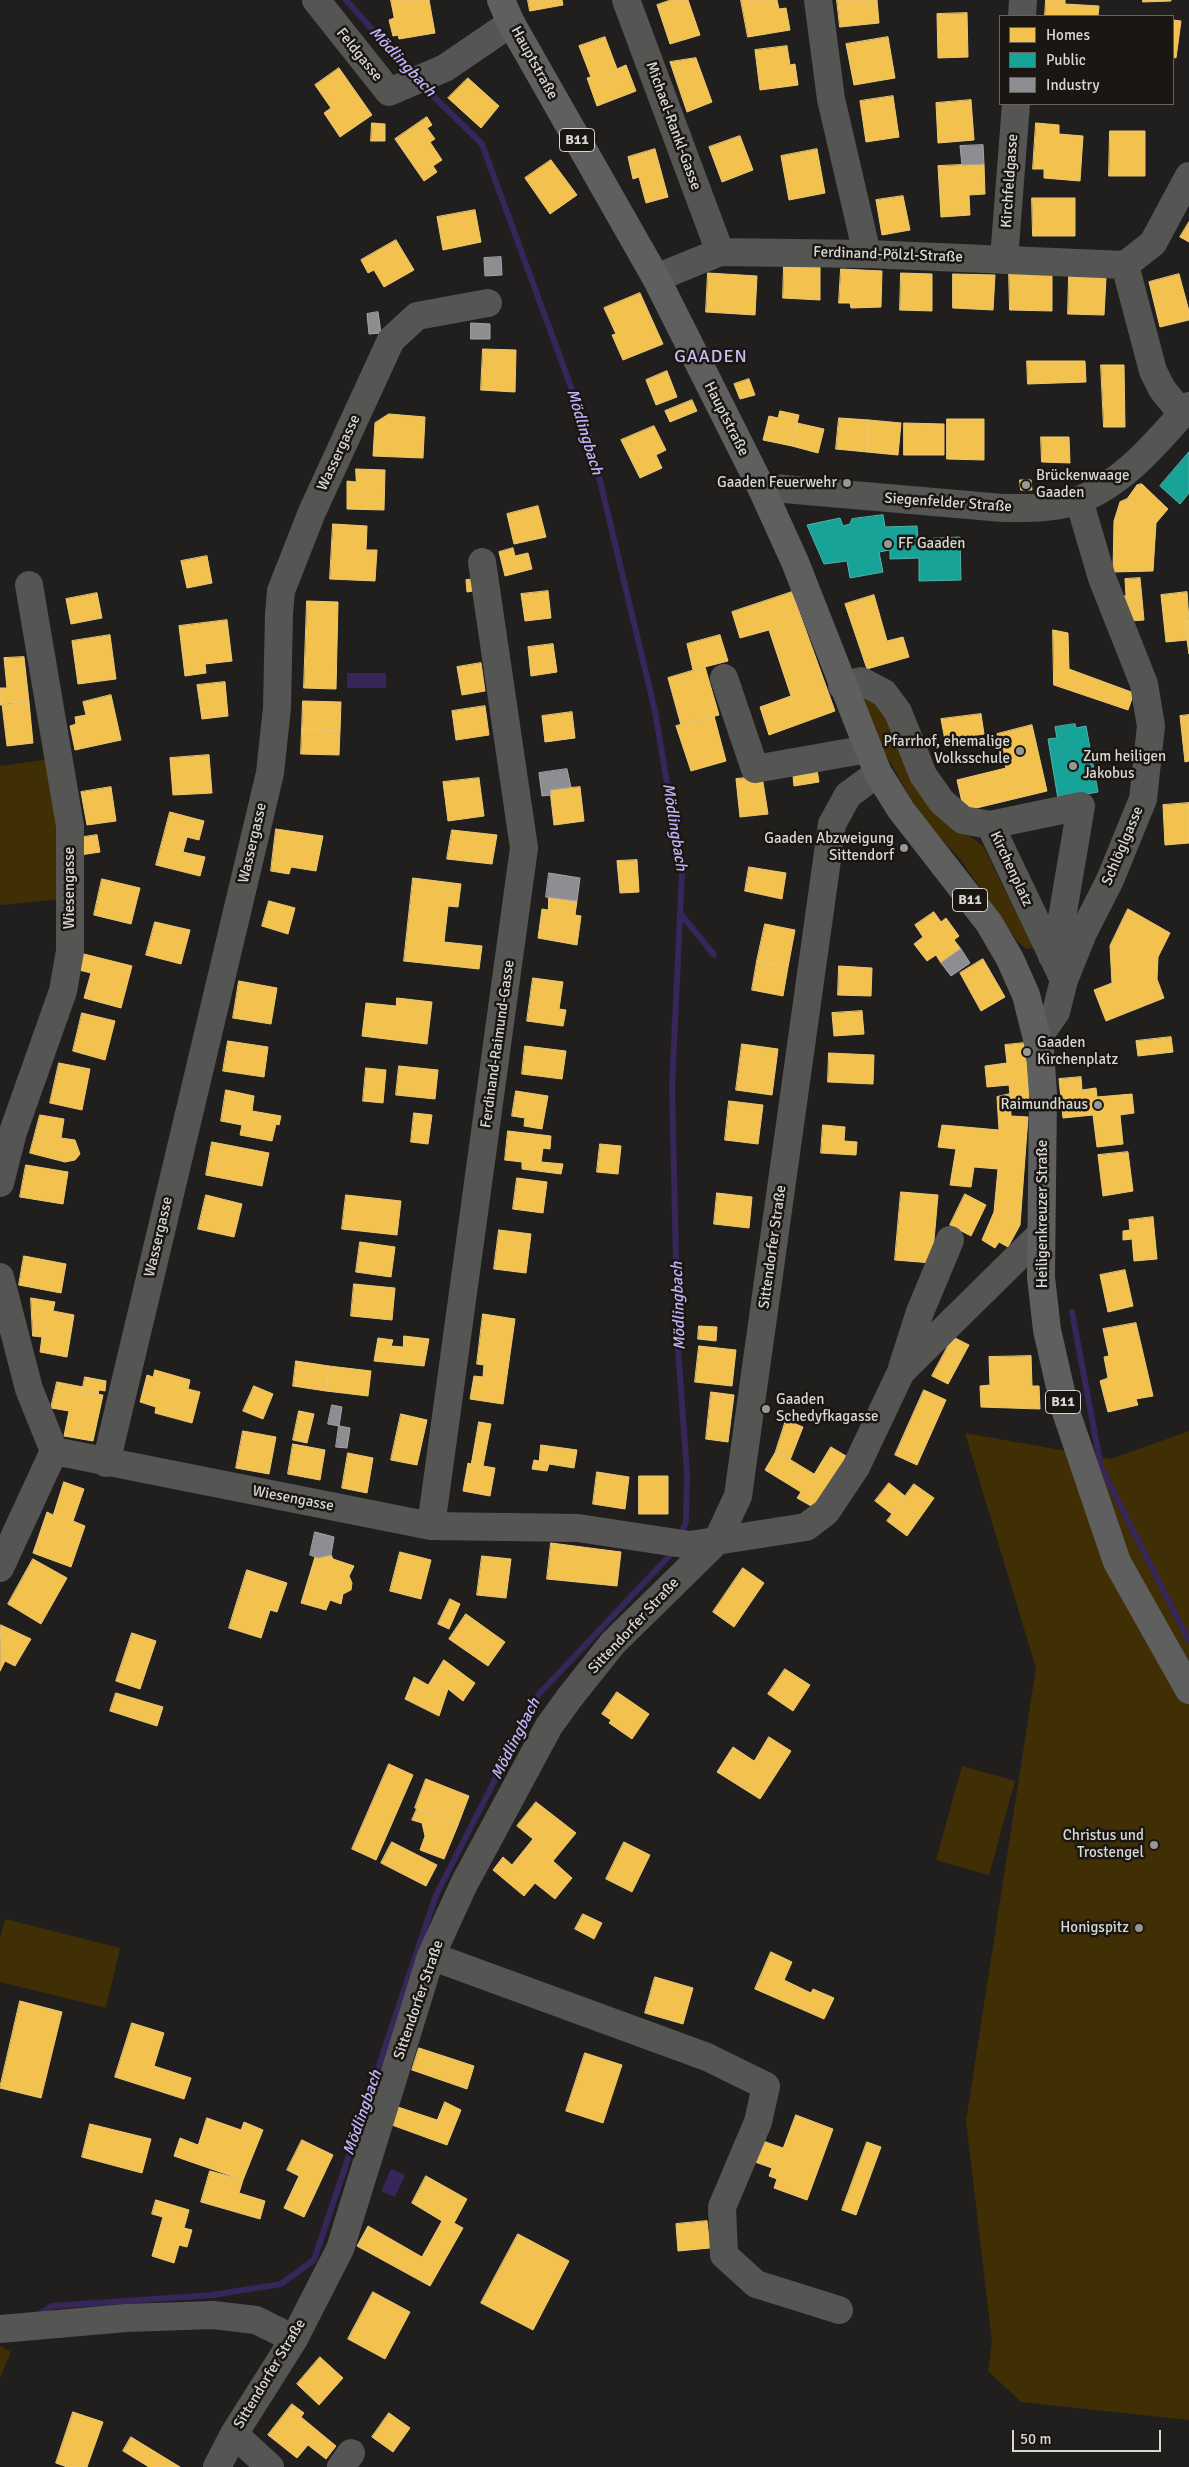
<!DOCTYPE html>
<meta charset="utf-8">
<style>
body{margin:0}
#map{position:relative;width:1189px;height:2467px;overflow:hidden;background:#211f1d;font-family:Signika,sans-serif}
canvas{display:block}
.legend{position:absolute;left:999px;top:15px;width:175px;height:90px;box-sizing:border-box;background:#1a1712;border:1px solid #666460;margin:0;padding:6px 9px;list-style:none;font-size:15px;color:#d9d7d4}
.legend li{display:flex;align-items:center;gap:10px;height:25px}
.legend b{width:25px;border:1px solid #666460}
.scale{position:absolute;left:1012px;top:2430px;width:149px;height:22px;box-sizing:border-box;border:2px solid #d9d7d4;border-top:0;padding-left:6px;font-size:15px;line-height:18px;white-space:nowrap;color:#d9d7d4;-webkit-text-stroke:4px #1a1712;paint-order:stroke}
</style>
<div id="map">
<canvas width="1189" height="2467"></canvas>
<ul class="legend">
<li><b style="height:14px;background:#f2c14e"></b>Homes</li>
<li><b style="height:14px;background:#17a398"></b>Public</li>
<li><b style="height:14px;background:#8d8d92"></b>Industry</li>
</ul>
<div class="scale">50 m</div>
</div>
<script>
const g = document.querySelector('canvas').getContext('2d');
g.lineJoin = 'round';
function fill(path, color) { g.fillStyle = color; g.fill(path, 'evenodd'); }
function trace(path, color, width, dash) { g.strokeStyle = color; g.lineWidth = width; g.lineCap = dash ? 'butt' : 'round'; g.setLineDash(dash || []); g.stroke(path); }
function drawText(font, color, halo, rows, align = 'center') {
  g.font = font + ' Signika,sans-serif'; g.lineWidth = 5; g.setLineDash([]); g.textBaseline = 'middle'; g.strokeStyle = halo; g.fillStyle = color; for (const [text, x, y, turn = 0] of rows) {
    g.save(); g.translate(x, y); g.rotate((+turn || 0) * Math.PI / 180); g.textAlign = isNaN(turn) ? turn : align; if (halo) g.strokeText(text, 0, 0); g.fillText(text, 0, 0); g.restore();
  }
}
fill(new Path2D(`
 M859,689L867,690L965,833L983,846L1034,948L1026,949L1017,941L961,860L928,824L909,796L879,742Z
 M50,759L58,807L63,899L0,905V766Z
 M1189,1431V2420L1021,2402L988,2371L992,2342L966,2121L1036,1668L965,1433L1111,1459Z
 M962,1766L1015,1781L989,1875L936,1860Z
 M5,1919L120,1948L106,2008L0,1982V1939Z
 M0,2346L11,2352L0,2377Z`), '#402e04');
fill(new Path2D(`
 M347,673H386V688H347Z
 M391,2169L405,2175L395,2197L381,2191Z`), '#36265a');
const homes = new Path2D(`
 M391,0H429L435,33L399,39L398,35L393,36L389,20L394,18Z
 M528,0H562L563,5L530,11Z
 M671,0H688L700,35L670,44L657,5Z
 M741,0H777L779,9L786,8L790,30L748,37Z
 M837,0H877L879,23L840,27Z
 M1046,0H1065V4L1099,6L1098,16H1045Z
 M1143,0H1171V1L1143,2Z
 M967,13L968,57L938,58L937,14Z
 M1173,20L1181,21L1176,58L1173,57Z
 M605,37L617,69L626,65L636,91L597,106L587,78L591,77L579,46Z
 M888,37L895,78L854,85L846,44Z
 M787,46L790,65L795,64L798,85L760,90L755,50Z
 M696,58L712,102L687,112L670,62Z
 M339,68L372,115L340,137L324,113L331,108L315,85Z
 M468,78L499,106L481,128L448,98Z
 M893,96L899,137L866,142L860,101Z
 M971,100L974,140L938,143L936,103Z
 M427,117L432,125L427,128L435,139L430,142L442,160L433,166L437,172L424,181L395,139Z
 M372,123L385,124V141H371Z
 M1036,123L1059,125V134L1083,136L1080,181L1044,178V169H1033Z
 M1110,131H1145V176H1109Z
 M740,136L753,170L722,182L709,147Z
 M655,149L668,197L646,203L639,177L633,179L628,157Z
 M817,149L825,193L789,200L781,156Z
 M551,160L577,195L550,214L525,178Z
 M984,164L985,194L969,195L970,215L941,217L938,166Z
 M903,196L910,230L882,235L876,200Z
 M1032,198H1075V236H1033Z
 M475,210L481,242L443,250L437,217Z
 M1189,222V242L1180,237Z
 M396,240L414,270L384,287L374,270L368,273L361,260Z
 M784,266H820V300L783,298Z
 M841,269L882,271L881,307L851,308L850,303H839Z
 M1009,272L1052,273V311L1010,310Z
 M708,273L757,276L755,315L706,312Z
 M901,273L932,274V311L900,310Z
 M953,274L995,275L993,310L953,308Z
 M1179,274L1189,311V320L1160,327L1149,282Z
 M1069,276L1106,278L1104,315L1068,314Z
 M640,293L663,344L623,360L612,335L616,334L604,308Z
 M483,349L516,350L515,392L481,390Z
 M1027,361H1085L1086,382L1028,384Z
 M1101,365H1124L1125,427H1104Z
 M667,371L677,397L656,405L646,380Z
 M749,379L755,395L740,399L734,384Z
 M692,400L697,411L670,422L665,411Z
 M780,411L799,415L792,446L763,440L769,416L778,418Z
 M389,414L425,417L423,458L373,456L375,423Z
 M839,418L869,420L867,452L836,449Z
 M947,419H984V460L947,459Z
 M869,420L901,423L898,455L867,452Z
 M797,423L824,429L818,453L792,446Z
 M904,423L944,424V455H904Z
 M654,426L666,450L656,455L662,468L640,478L621,440Z
 M1041,437H1069L1070,463L1042,462Z
 M356,469L385,470L384,510L347,509V481L356,482Z
 M1020,480H1031L1032,490H1021Z
 M1142,484L1168,509L1156,523L1127,499L1137,485Z
 M1127,499L1156,523L1153,571L1113,572L1114,521L1120,502Z
 M538,506L546,537L514,544L507,514Z
 M333,524L367,526L366,550H377L375,581L330,579Z
 M513,548L515,556L528,553L532,569L505,576L499,552Z
 M207,556L212,583L187,588L181,561Z
 M1140,578L1144,620L1130,621L1128,607H1121L1120,596H1126L1125,579Z
 M478,579L479,590L467,592L466,580Z
 M548,591L551,618L525,621L521,594Z
 M792,592L835,711L769,735L760,707L791,696L769,630L740,638L732,612Z
 M1187,592L1189,621H1185L1187,640L1166,642L1161,595Z
 M97,593L102,618L71,624L66,599Z
 M874,595L887,641L903,637L909,657L867,669L845,604Z
 M307,601L338,602L336,689L304,688Z
 M227,620L232,661L205,664L206,673L185,676L179,626Z
 M1185,621H1189V654L1187,640Z
 M1053,630L1068,633L1069,669L1134,693L1128,710L1054,685Z
 M110,635L116,679L78,684L72,641Z
 M720,635L728,661L693,670L687,644Z
 M553,644L557,672L531,676L528,647Z
 M24,657L29,702L0,705V688H7L4,658Z
 M481,663L485,691L462,695L457,667Z
 M705,667L719,715L681,725L668,678Z
 M225,682L228,716L202,719L197,685Z
 M111,695L121,740L75,750L70,726L76,724L75,717L86,715L83,702Z
 M303,701L341,702L340,731L302,729Z
 M29,702L33,743L7,746L2,704Z
 M485,706L489,735L456,740L452,711Z
 M572,712L575,738L545,742L542,716Z
 M981,714L984,734L945,740L941,719Z
 M1189,715V761L1185,762L1180,716Z
 M714,716L726,761L691,771L676,726Z
 M1032,725L1047,791L964,811L957,780L1006,768L997,734Z
 M302,729L340,731L339,755L301,754Z
 M209,755L212,793L173,795L170,758Z
 M816,763L819,782L794,786L792,766Z
 M762,776L768,814L740,817L736,779Z
 M479,778L484,816L448,821L443,782Z
 M111,787L116,821L87,825L81,792Z
 M580,787L584,821L554,825L550,790Z
 M1189,803V843L1165,845L1163,805Z
 M170,812L204,821L199,840L187,837L183,852L205,857L200,876L156,865Z
 M276,829L323,836L316,871L291,867L289,874L271,871Z
 M452,830L497,835L492,864L447,859Z
 M97,835L100,852L80,855L77,838Z
 M637,860L639,892L620,893L617,861Z
 M749,867L786,873L782,899L745,891Z
 M413,878L461,884L458,907L448,906L444,942L482,946L479,969L404,961Z
 M102,879L140,888L131,924L94,915Z
 M549,897L577,901L575,915L581,916L577,945L538,938L542,909L548,910Z
 M269,901L295,908L288,934L262,926Z
 M1128,909L1170,933L1158,957L1157,979L1164,998L1106,1021L1094,990L1112,983L1110,946Z
 M934,912L941,922L946,918L959,936L954,940L961,949L941,963L936,955L927,961L914,944L923,937L915,925Z
 M155,922L190,930L181,964L146,955Z
 M765,924L795,930L788,967L757,961Z
 M80,953L132,966L121,1008L84,998L91,973L75,969Z
 M983,959L1005,997L981,1011L960,973Z
 M757,961L788,967L783,996L752,990Z
 M839,966L872,968L871,996L838,995Z
 M533,978L563,982L559,1009L566,1010L563,1026L527,1021Z
 M239,981L277,988L271,1024L233,1018Z
 M397,998L432,1002L427,1044L362,1036L366,1003L396,1006Z
 M862,1011L864,1034L834,1036L832,1013Z
 M82,1013L115,1021L105,1060L73,1051Z
 M1171,1037L1173,1052L1138,1056L1136,1041Z
 M228,1041L268,1047L264,1077L223,1071Z
 M1024,1043L1031,1101L1011,1103L1009,1085L987,1087L985,1066L1007,1063L1005,1045Z
 M742,1044L778,1049L772,1095L736,1090Z
 M525,1046L566,1051L562,1079L522,1074Z
 M829,1053L874,1055L873,1084L828,1082Z
 M59,1063L90,1069L82,1110L50,1103Z
 M399,1066L438,1070L435,1099L396,1095Z
 M366,1068L386,1070L383,1103L363,1101Z
 M1081,1077L1082,1090L1096,1088L1097,1097L1132,1094L1134,1113L1120,1115L1123,1144L1097,1147L1093,1115L1063,1118L1059,1079Z
 M226,1090L254,1096L252,1111L281,1116L279,1125L276,1124L272,1141L240,1135L242,1125L221,1121Z
 M516,1091L548,1096L542,1129L524,1126L525,1118L512,1116Z
 M1010,1094L1011,1116L1028,1117L1020,1225L1008,1247L999,1242L995,1248L982,1240L994,1212L998,1169L974,1167L971,1187L950,1185L956,1149L938,1147L942,1125L999,1130L997,1097Z
 M729,1101L763,1105L758,1144L725,1140Z
 M414,1113L432,1115L428,1144L411,1142Z
 M40,1115L64,1119L61,1138L75,1140L80,1154L75,1160L65,1162L30,1153Z
 M823,1125L845,1127L844,1141L857,1142L856,1155L821,1153Z
 M508,1131L551,1136L550,1149L543,1148L541,1162L563,1164L561,1174L522,1169V1162L505,1160Z
 M212,1142L269,1153L262,1186L206,1175Z
 M600,1144L621,1146L618,1174L597,1172Z
 M1128,1152L1133,1191L1103,1196L1098,1155Z
 M26,1165L68,1172L63,1204L20,1197Z
 M517,1178L547,1182L543,1213L513,1209Z
 M901,1192L938,1195L932,1263L895,1260Z
 M717,1193L752,1197L749,1228L714,1224Z
 M965,1194L986,1205L971,1236L950,1225Z
 M206,1195L242,1204L234,1237L198,1229Z
 M346,1195L401,1201L397,1235L342,1229Z
 M1153,1217L1157,1259L1134,1261L1132,1239L1123,1240V1231L1130,1230L1129,1220Z
 M499,1230L531,1234L526,1273L494,1269Z
 M360,1242L395,1247L391,1277L356,1272Z
 M24,1256L66,1264L61,1293L19,1285Z
 M1125,1270L1133,1306L1108,1312L1100,1275Z
 M354,1284L395,1288L392,1320L351,1316Z
 M31,1298L55,1302L53,1311L74,1315L67,1357L40,1352L42,1337L33,1336Z
 M483,1314L515,1319L503,1404L470,1399L474,1376L483,1377L484,1365L477,1364Z
 M1136,1323L1153,1396L1136,1399L1138,1405L1108,1412L1100,1381L1108,1378L1104,1357L1109,1356L1103,1329Z
 M699,1326L717,1327L716,1341L698,1339Z
 M404,1336L429,1339L424,1366L374,1361L378,1338L393,1340L391,1346L403,1347Z
 M953,1337L969,1345L948,1384L932,1376Z
 M699,1346L736,1350L732,1386L695,1382Z
 M1031,1356L1032,1386H1039L1040,1409L981,1407L980,1386L990,1385L989,1357Z
 M296,1361L329,1366L326,1391L293,1386Z
 M329,1366L371,1371L368,1396L326,1391Z
 M155,1370L190,1380L188,1389L200,1392L192,1423L155,1413L156,1407L140,1402L147,1375L153,1377Z
 M85,1377L106,1381L105,1391L99,1390L98,1395L82,1392Z
 M57,1382L83,1387L82,1392L103,1395L93,1441L64,1436L69,1411L51,1408Z
 M254,1386L273,1394L263,1419L243,1411Z
 M924,1390L946,1400L917,1465L895,1455Z
 M711,1392L734,1395L728,1442L706,1439Z
 M299,1411L314,1414L307,1443L293,1440Z
 M401,1414L427,1420L417,1465L391,1460Z
 M786,1420L803,1427L790,1460L776,1451Z
 M479,1422L491,1424L483,1466L495,1468L490,1496L463,1491L468,1463L471,1464Z
 M243,1431L276,1437L269,1474L236,1468Z
 M293,1444L325,1450L320,1480L288,1474Z
 M541,1445L577,1450L574,1468L549,1464L547,1471L532,1469L534,1460L539,1461Z
 M831,1447L851,1459L820,1511L797,1498L801,1492L765,1470L776,1451L814,1474Z
 M348,1453L373,1458L367,1493L342,1488Z
 M597,1472L629,1477L625,1509L593,1504Z
 M639,1476H668V1514H639Z
 M64,1482L84,1489L73,1521L85,1526L71,1567L33,1553L47,1512L53,1515Z
 M889,1483L905,1496L892,1514L875,1501Z
 M914,1484L934,1498L907,1536L887,1521Z
 M551,1543L621,1552L617,1586L547,1579Z
 M400,1552L431,1560L421,1599L390,1591Z
 M331,1555L333,1559L354,1566L349,1576L352,1583L351,1590L343,1594L341,1604L330,1600L326,1610L301,1603L315,1557Z
 M482,1556L511,1559L506,1598L477,1595Z
 M33,1559L67,1578L41,1624L8,1604Z
 M743,1568L764,1583L734,1627L713,1612Z
 M247,1570L287,1583L277,1612L270,1610L261,1638L229,1628Z
 M450,1599L460,1604L449,1629L438,1624Z
 M466,1614L505,1642L488,1666L449,1639Z
 M1,1625L31,1639L15,1666L5,1661L0,1671Z
 M132,1633L156,1641L140,1689L116,1681Z
 M444,1660L475,1683L463,1701L448,1689L439,1716L405,1699L414,1677L428,1685Z
 M785,1669L810,1685L793,1711L768,1694Z
 M617,1692L649,1714L632,1739L609,1723L611,1720L602,1714Z
 M116,1693L163,1707L157,1726L110,1711Z
 M769,1737L791,1751L760,1799L717,1772L733,1747L754,1761Z
 M389,1764L413,1775L376,1860L352,1849Z
 M426,1779L469,1796L458,1825L415,1808Z
 M536,1802L576,1833L553,1861L572,1878L555,1899L535,1883L524,1896L493,1870L503,1857L512,1865L533,1839L517,1826Z
 M417,1809L458,1825L444,1859L420,1850L425,1836L422,1823L412,1820Z
 M392,1842L437,1865L426,1886L381,1863Z
 M624,1842L650,1855L632,1892L606,1879Z
 M583,1914L602,1923L594,1939L575,1929Z
 M771,1952L792,1962L784,1980L811,1993L813,1989L834,1998L824,2019L755,1989Z
 M655,1977L693,1988L683,2024L645,2013Z
 M20,2001L62,2012L41,2098L0,2088Z
 M132,2023L164,2033L154,2066L191,2078L184,2099L115,2077Z
 M419,2048L474,2066L467,2089L412,2070Z
 M585,2053L622,2065L603,2123L566,2111Z
 M445,2102L461,2110L447,2145L392,2125L398,2107L437,2120Z
 M796,2115L833,2129L807,2200L774,2188L777,2179L769,2176L772,2168L755,2162L763,2141L783,2148Z
 M207,2118L241,2130L244,2122L263,2130L243,2180L174,2156L180,2138L198,2145Z
 M90,2124L151,2139L142,2173L82,2157Z
 M302,2140L333,2155L304,2217L284,2208L299,2176L287,2170Z
 M867,2142L881,2147L856,2215L842,2210Z
 M210,2171L243,2180L239,2193L265,2201L260,2219L201,2202Z
 M426,2176L467,2199L454,2223L463,2228L430,2286L357,2246L368,2226L422,2257L442,2221L412,2203Z
 M156,2200L189,2210L184,2228L192,2230L187,2247L179,2245L174,2263L152,2256L163,2217L152,2214Z
 M707,2221L710,2248L678,2251L676,2224Z
 M518,2234L569,2261L533,2330L481,2303Z
 M373,2292L410,2312L385,2359L348,2339Z
 M320,2357L343,2378L319,2405L297,2384Z
 M292,2404L304,2413L301,2417L336,2446L326,2459L308,2445L297,2458L268,2435Z
 M73,2412L103,2422L87,2467H67L56,2463Z
 M389,2413L410,2428L393,2452L372,2437Z
 M131,2437L180,2467H149L123,2451Z`);
fill(homes, '#f2c14e');
trace(homes, '#eac876', 1);
const public = new Path2D(`
 M1189,452V493L1180,504L1160,486Z
 M883,515L885,527L917,526L918,539L960,537L961,580L919,581V558L890,559V550L879,552L883,572L850,578L847,561L824,564L807,525L840,518L843,526L850,524L852,519Z
 M1075,724L1076,728L1086,726L1098,792L1058,799L1048,739L1057,738L1055,727Z`);
fill(public, '#17a398');
trace(public, '#51b3aa', 1);
const industry = new Path2D(`
 M983,145L984,164L962,165L960,146Z
 M501,257L502,275L485,276L484,258Z
 M378,312L381,333L369,334L367,314Z
 M471,323L490,324V339H471Z
 M567,769L571,787L550,790L551,795L542,796L539,773Z
 M549,873L580,878L577,901L546,897Z
 M961,949L970,963L951,976L941,963Z
 M332,1405L342,1407L339,1426L328,1424Z
 M339,1426L350,1428L347,1448L336,1447Z
 M315,1532L334,1537L331,1555L318,1558L310,1555Z`);
fill(industry, '#8d8d92');
trace(industry, '#a4a3a6', 1);
trace(new Path2D(`
 M346,0L412,74
 M422,85L482,144L590,439L655,711L682,873L672,1086L678,1348L687,1474L686,1521L680,1537
 M680,913L714,955
 M1072,1312L1101,1467L1189,1641
 M38,2315L52,2306L212,2295L281,2284L314,2260L436,1895L539,1694L674,1551`), '#36265a', 6);
trace(new Path2D(`
 M316,0L389,92L445,68L511,23
 M626,0L720,252
 M818,0L831,99L867,254
 M1022,16L1023,0
 M1004,259L1016,104
 M1125,265L1153,371L1162,389L1182,414
 M656,278L720,252L867,254L1125,265L1153,243L1189,176
 M761,487L1003,508C1028,508 1055,509 1079,500C1124,483 1158,441 1189,406
 M724,678L755,769L868,749
 M842,686L861,681L884,693L898,712L923,775L942,802L963,820L990,825L1064,980
 M990,825L1081,806L1062,918L1052,956
 M1037,1039L1056,1012L1064,980L1083,933L1110,880L1143,799L1151,726L1144,684L1102,578L1079,500
 M0,1183L13,1132L63,991L70,951V826L29,585
 M0,1277L29,1389L54,1451L431,1526L578,1528L690,1545L806,1527L826,1512L856,1467L901,1372L1040,1235
 M902,1368L920,1312L950,1240
 M106,1463L270,773L277,708L279,614L281,591L312,512L391,340L417,316L488,303
 M431,1526L524,848L482,562
 M0,1568L54,1451
 M431,1956L707,2057L766,2086L758,2122L722,2207L724,2255L756,2284L839,2310
 M0,2329L126,2318L213,2315L256,2320L294,2339
 M234,2434L270,2467
 M217,2467L234,2434L294,2339L340,2249L431,1956L464,1884L549,1726L570,1697L613,1643L717,1541L738,1496L832,824L848,795L878,773
 M341,2467L351,2453`), '#555554', 28);
trace(new Path2D(`
 M501,0L511,23L656,278L761,487L795,562L878,773L901,810L989,923L1010,959L1026,995L1040,1051L1043,1094L1041,1277L1047,1330L1065,1409L1117,1562L1189,1690`), '#605f60', 28);
for (const [x, y, r, color] of [
 [847,483,5,"#999794"],
 [1026,485,5,"#999794"],
 [888,544,5,"#999794"],
 [1020,751,5,"#999794"],
 [1073,766,5,"#999794"],
 [904,848,5,"#999794"],
 [1027,1052,5,"#999794"],
 [1098,1105,5,"#999794"],
 [766,1409,5,"#999794"],
 [1154,1845,5,"#999794"],
 [1139,1928,5,"#999794"]
]) { const dot = new Path2D(); dot.arc(x, y, r, 0, 2 * Math.PI); g.fillStyle = color; g.fill(dot); trace(dot, '#1a1712', 2); }
for (const [x, y, w] of [
 [577,140,35],
 [970,900,35],
 [1063,1402,35]
]) { const box = new Path2D(); box.roundRect(x - w / 2, y - 11.5, w, 23, 4); g.fillStyle = '#1a1712'; g.fill(box); trace(box, '#d9d7d4', 1); }
drawText('bold 14px', '#d9d7d4', null, [
 ["B11",577,140],
 ["B11",970,900],
 ["B11",1063,1402]
]);
drawText('15px', '#d9d7d4', '#1a1712', [
 ["Feldgasse",359,55,51],
 ["Hauptstraße",534,63,61],
 ["Michael-Rankl-Gasse",673,126,70],
 ["Kirchfeldgasse",1010,181,-86],
 ["Ferdinand-Pölzl-Straße",888,255,2],
 ["Hauptstraße",726,419,63],
 ["Wassergasse",339,453,-65],
 ["Siegenfelder Straße",948,503,4],
 ["Wassergasse",253,843,-77],
 ["Schlöglgasse",1123,846,-67],
 ["Kirchenplatz",1011,869,65],
 ["Wiesengasse",70,888,-90],
 ["Ferdinand-Raimund-Gasse",498,1044,-82],
 ["Heiligenkreuzer Straße",1043,1214,-90],
 ["Wassergasse",159,1237,-77],
 ["Sittendorfer Straße",773,1247,-82],
 ["Wiesengasse",293,1499,11],
 ["Sittendorfer Straße",634,1626,-47],
 ["Sittendorfer Straße",419,2000,-71],
 ["Sittendorfer Straße",270,2374,-59]
]);
drawText('15px', '#d9d7d4', '#1a1712', [
 ["Brückenwaage",1036,476,"left"],
 ["Gaaden",1036,493,"left"],
 ["Gaaden Feuerwehr",837,483],
 ["FF Gaaden",898,544,"left"],
 ["Pfarrhof, ehemalige",1010,742],
 ["Volksschule",1010,759],
 ["Zum heiligen",1083,757,"left"],
 ["Jakobus",1083,774,"left"],
 ["Gaaden Abzweigung",894,839],
 ["Sittendorf",894,856],
 ["Gaaden",1037,1043,"left"],
 ["Kirchenplatz",1037,1060,"left"],
 ["Raimundhaus",1088,1105],
 ["Gaaden",776,1400,"left"],
 ["Schedyfkagasse",776,1417,"left"],
 ["Christus und",1144,1836],
 ["Trostengel",1144,1853],
 ["Honigspitz",1129,1928]
], 'right');
drawText('italic 16px', '#c4b3fc', '#1a1712', [
 ["Mödlingbach",402,62,47],
 ["Mödlingbach",584,432,73],
 ["Mödlingbach",674,827,81],
 ["Mödlingbach",679,1306,-92],
 ["Mödlingbach",516,1739,-63],
 ["Mödlingbach",363,2113,-71]
]);
g.letterSpacing = '1px';
drawText('18px', '#c9bdf6', '#1a1712', [
 ["GAADEN",711,357]
]);
g.letterSpacing = '0px';
</script>
